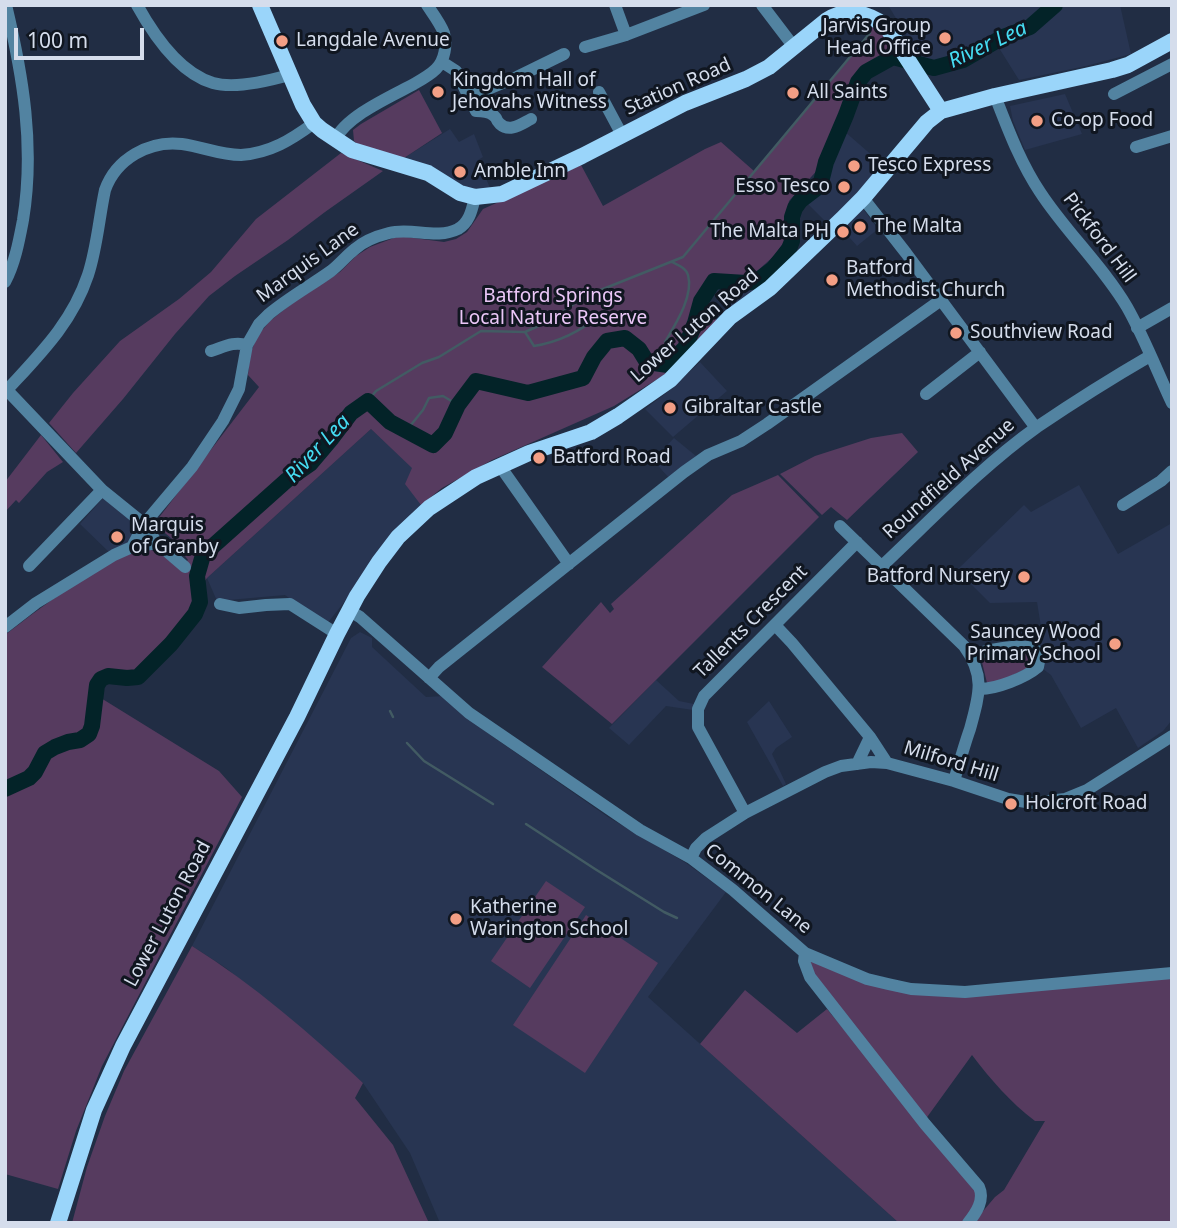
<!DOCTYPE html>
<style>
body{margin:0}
#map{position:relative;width:1177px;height:1228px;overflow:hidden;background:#212d44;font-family:"Noto Sans",sans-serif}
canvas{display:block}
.frame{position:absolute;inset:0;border:7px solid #d5ddec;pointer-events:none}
.scale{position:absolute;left:14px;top:28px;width:130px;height:32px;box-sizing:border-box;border:4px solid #d5ddec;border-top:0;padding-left:9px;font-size:21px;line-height:24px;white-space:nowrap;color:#d5ddec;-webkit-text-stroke:5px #101620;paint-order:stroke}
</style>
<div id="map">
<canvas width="1177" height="1228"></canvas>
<div class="frame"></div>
<div class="scale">100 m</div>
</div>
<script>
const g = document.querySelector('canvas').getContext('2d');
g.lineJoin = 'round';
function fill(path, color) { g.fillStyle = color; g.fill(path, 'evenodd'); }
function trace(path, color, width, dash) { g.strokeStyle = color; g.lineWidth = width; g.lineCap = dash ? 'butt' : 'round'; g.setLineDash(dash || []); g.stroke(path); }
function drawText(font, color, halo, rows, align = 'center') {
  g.font = font + ' "Noto Sans",sans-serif'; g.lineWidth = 6; g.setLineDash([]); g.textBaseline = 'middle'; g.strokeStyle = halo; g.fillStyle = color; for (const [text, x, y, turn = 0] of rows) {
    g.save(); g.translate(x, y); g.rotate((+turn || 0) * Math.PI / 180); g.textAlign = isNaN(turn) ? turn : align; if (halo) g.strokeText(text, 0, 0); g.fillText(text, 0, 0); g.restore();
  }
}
fill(new Path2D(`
 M888,5H1046L1014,31L991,40L967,53L935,63L926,61L920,58Z
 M1062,5H1120L1131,54L1086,66L1019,80L999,48L1038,28Z
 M1065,94L1082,134L1025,150L1013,121L1010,106Z
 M450,129L459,142L474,134L483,157L478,160L491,190H475L456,183L404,158Z
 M844,131L882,164L854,196L827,223L806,202L822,188L828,180L834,155Z
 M863,209L878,229L857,246L842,229Z
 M722,286L740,287L761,286L727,311L709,291Z
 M700,362L727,391L673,437L645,409L670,390Z
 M371,429L413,468L421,505L326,625L285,595L217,601L207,578Z
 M674,438L696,456L669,478L653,460Z
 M1079,485L1118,554L1172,523V720L1163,731L1138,748L1116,708L1081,728L1051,675L1043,669L1042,649L1036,643L1042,633L1037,602L990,603L957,570L1024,505L1031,512Z
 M103,498L136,523L137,527L134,539L110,553L80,524Z
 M360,632L372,638V647L426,697L444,696L489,734L608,817L686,863L726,892L648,997L899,1223H440L410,1153L363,1083L226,968L192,946L351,638Z
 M656,680L679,701L694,704L693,710L666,706L629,745L609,728Z
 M769,701L792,737L776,748L772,754L786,784L783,786L747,722Z`), '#283552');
fill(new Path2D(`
 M872,26L879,28L897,53L887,55L880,61L870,66L861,73L854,83L850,102L823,164L789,201L785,221L788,236L775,255L755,273L719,279L697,301L718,321L664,375L614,406L492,460L442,488L421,505L405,484L412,468L371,429L207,578C204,582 201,588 200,593C198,601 199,607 195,614C184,633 166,649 151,664C147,667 143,673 139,676C121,686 100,661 96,695L219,771L242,797L102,1066L76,1131L58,1189L5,1174V635C30,616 121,544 151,550C161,552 171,563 179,568L188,560L185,556L188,552L154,524L259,387L248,375L250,354L258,335L270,321L295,301L340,272L356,256L370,247L399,236L444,242L456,239L467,232L483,209L581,165L603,206L705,149L721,142L754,171L868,37Z
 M419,90L442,133L404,158V160L360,147L354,141L353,130L361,124Z
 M341,153L383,171L325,212L288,240L235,276L209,296L175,334L123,399L76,453L49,423L73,393L120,341L179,299L211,272L256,219Z
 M902,433L918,452L847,520L831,507L822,515L780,474L815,456L871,438Z
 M41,435L63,462L47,472L19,503L16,500L5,512V482Z
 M778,475L819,517L612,724L542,667L601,602L610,613L614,609L611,604L732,495Z
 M1026,650L1034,653L1036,664L994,684L987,683L981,658Z
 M546,881L585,907L530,988L491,961Z
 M586,915L658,963L585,1073L513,1025Z
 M192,946C254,985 310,1033 363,1083L355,1098L393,1145L429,1223H72L87,1167L105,1116L124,1071Z
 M811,960L922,995L1172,977V1223H973L995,1197L1004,1190L1045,1121H1035C1010,1102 991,1080 972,1055L925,1120L811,974Z
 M745,990L797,1033L827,1009L977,1191L978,1198L964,1223H899L700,1044Z`), '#563b5f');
trace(new Path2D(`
 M525,332L534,346C559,342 581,331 600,315
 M665,342C675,325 694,296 688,275C686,268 678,265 672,262
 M368,401L376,391L422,363L439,357L481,331L525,332L552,320L575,303L598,291L683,257L870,33
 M406,431L423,410L429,398L443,396L458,405
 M390,711L393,717
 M407,743L424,761L493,804
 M526,824L595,869L664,912L677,918`), '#425b63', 2.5);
trace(new Path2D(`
 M5,789L29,778L35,772L45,753L55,747L68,742L80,740L89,734L92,726L97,685L101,679L108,676L127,678L138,677L171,644L195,614L200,602L197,576L203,555L287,480L310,464L332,438L351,413L368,401L390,422L433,445L445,433L458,405L476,381L528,393L583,378L594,357L607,341L625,338L639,349L647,362L668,365L685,348L695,323L701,301L714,281L746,283L757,281L773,269L789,249L792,241V217L795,208L800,201L817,188L821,182L826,162L846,115L858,82L866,72L893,57L934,68L963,60L1003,37L1030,27L1055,5`), '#032328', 16);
trace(new Path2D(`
 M137,5C153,34 179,73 213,83C235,89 268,81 289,75
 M615,5L626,35
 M762,5L794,47
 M585,47L626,35L704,5
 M442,62L456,71L476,111C482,111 488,111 493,115C499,120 494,118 500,124C510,133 521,124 531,119
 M599,92L622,135
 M1114,94L1172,64
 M995,96C1008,129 1020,162 1040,192C1066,232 1102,265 1127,307C1144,337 1157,371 1172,403
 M469,97L517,77L564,54
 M335,140C346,116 390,97 414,84C421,80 430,75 436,69C445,60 447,45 444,33C440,23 433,14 427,5
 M1136,147L1172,136
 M863,198L906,253L1036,428
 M5,282C15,263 19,241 23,220C35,147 23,76 6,5
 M1137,328L1172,308
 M211,351C224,347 233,341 247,345
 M5,388L102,490L144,524L157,543L185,567
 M7,390C40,354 72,323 88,275C97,248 99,218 105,190C116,159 149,140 182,144C203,147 220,155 241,155C270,153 291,140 314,123
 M926,394L980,352
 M500,466L569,564
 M1123,505L1161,481L1172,471
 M840,526L964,646C986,676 979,696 970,729C964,746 959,764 954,781
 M132,547L144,524L192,467L223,421L239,389L247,345L259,324L269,314C288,298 310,286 331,271C340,264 346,256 355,249C364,241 377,236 389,233C412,227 436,240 458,229C470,222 472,209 475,197
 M29,566L102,490
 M882,566C932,519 981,467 1037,427C1074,402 1112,378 1150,356
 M220,604L239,608L266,605L290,604L337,634
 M350,611L360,617L469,713L640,830L691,858L733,890L805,953L867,979L888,984L911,989L965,992L1172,973
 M775,625L792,643L870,737L887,763
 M5,627L36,603L114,555L132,547L157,543
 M972,656C982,651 1021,643 1031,648C1037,650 1037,651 1040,656L1038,667C1025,678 996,689 980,689
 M429,678L439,667L684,472L708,455L741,441L767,424L941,300
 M857,764L870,737
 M745,813L698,727V709L704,696L857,542
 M691,858L696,848L706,838L745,813L825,772L841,766L871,762L887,763L954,781L1008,799L1032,803L1065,799L1087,790L1172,736
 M805,953L804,961L810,977L925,1124L979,1187C985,1200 976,1213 968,1223`), '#5283a1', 12);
trace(new Path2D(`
 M260,5L303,105L314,123L322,130L352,150L428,173L460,193L475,197L502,194L582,156L685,103L746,79L769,67L827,20C848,7 867,13 886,26L941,111
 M58,1223L94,1110L123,1046L297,717L337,634L357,596L379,562L398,537L429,508L476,477L529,453L591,432L618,416L670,380L730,317L770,288L843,218L863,198L927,122L941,111L995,96L1112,70L1128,65L1172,41`), '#9ad5fa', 16);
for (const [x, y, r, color] of [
 [945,38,7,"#f39f85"],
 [282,41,7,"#f39f85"],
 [438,92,7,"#f39f85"],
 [793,93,7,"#f39f85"],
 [1037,121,7,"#f39f85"],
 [854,166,7,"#f39f85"],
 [460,172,7,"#f39f85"],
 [844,187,7,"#f39f85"],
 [860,227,7,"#f39f85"],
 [843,232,7,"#f39f85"],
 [832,280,7,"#f39f85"],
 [956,333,7,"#f39f85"],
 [670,408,7,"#f39f85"],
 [539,458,7,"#f39f85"],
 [117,537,7,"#f39f85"],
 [1024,577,7,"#f39f85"],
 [1115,644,7,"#f39f85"],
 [1011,804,7,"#f39f85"],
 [456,919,7,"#f39f85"]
]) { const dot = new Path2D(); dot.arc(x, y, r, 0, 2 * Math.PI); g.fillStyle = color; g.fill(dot); trace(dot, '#101620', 2.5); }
drawText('19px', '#d5ddec', '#101620', [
 ["Jarvis Group",931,27,"right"],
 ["Head Office",931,49,"right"],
 ["Langdale Avenue",296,41],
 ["Kingdom Hall of",452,81],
 ["Jehovahs Witness",452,103],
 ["All Saints",807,93],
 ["Co-op Food",1051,121],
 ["Tesco Express",868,166],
 ["Amble Inn",474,172],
 ["Esso Tesco",830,187,"right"],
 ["The Malta",874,227],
 ["The Malta PH",829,232,"right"],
 ["Batford",846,269],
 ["Methodist Church",846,291],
 ["Southview Road",970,333],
 ["Gibraltar Castle",684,408],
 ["Batford Road",553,458],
 ["Marquis",131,526],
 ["of Granby",131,548],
 ["Batford Nursery",1010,577,"right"],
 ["Sauncey Wood",1101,633,"right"],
 ["Primary School",1101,655,"right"],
 ["Holcroft Road",1025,804],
 ["Katherine",470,908],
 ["Warington School",470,930]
], 'left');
drawText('19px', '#d5ddec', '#101620', [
 ["Station Road",678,87,-24],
 ["Pickford Hill",1099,238,53],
 ["Marquis Lane",308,263,-36],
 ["Lower Luton Road",695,326,-41],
 ["Roundfield Avenue",949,479,-42],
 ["Tallents Crescent",751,622,-45],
 ["Milford Hill",951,762,17],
 ["Common Lane",758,889,39],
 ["Lower Luton Road",168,914,-62]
]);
drawText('19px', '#ebc7f8', '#101620', [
 ["Batford Springs",553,297],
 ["Local Nature Reserve",553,319]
]);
drawText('italic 21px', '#45dbf1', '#101620', [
 ["River Lea",988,45,-25],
 ["River Lea",318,449,-47]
]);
</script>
